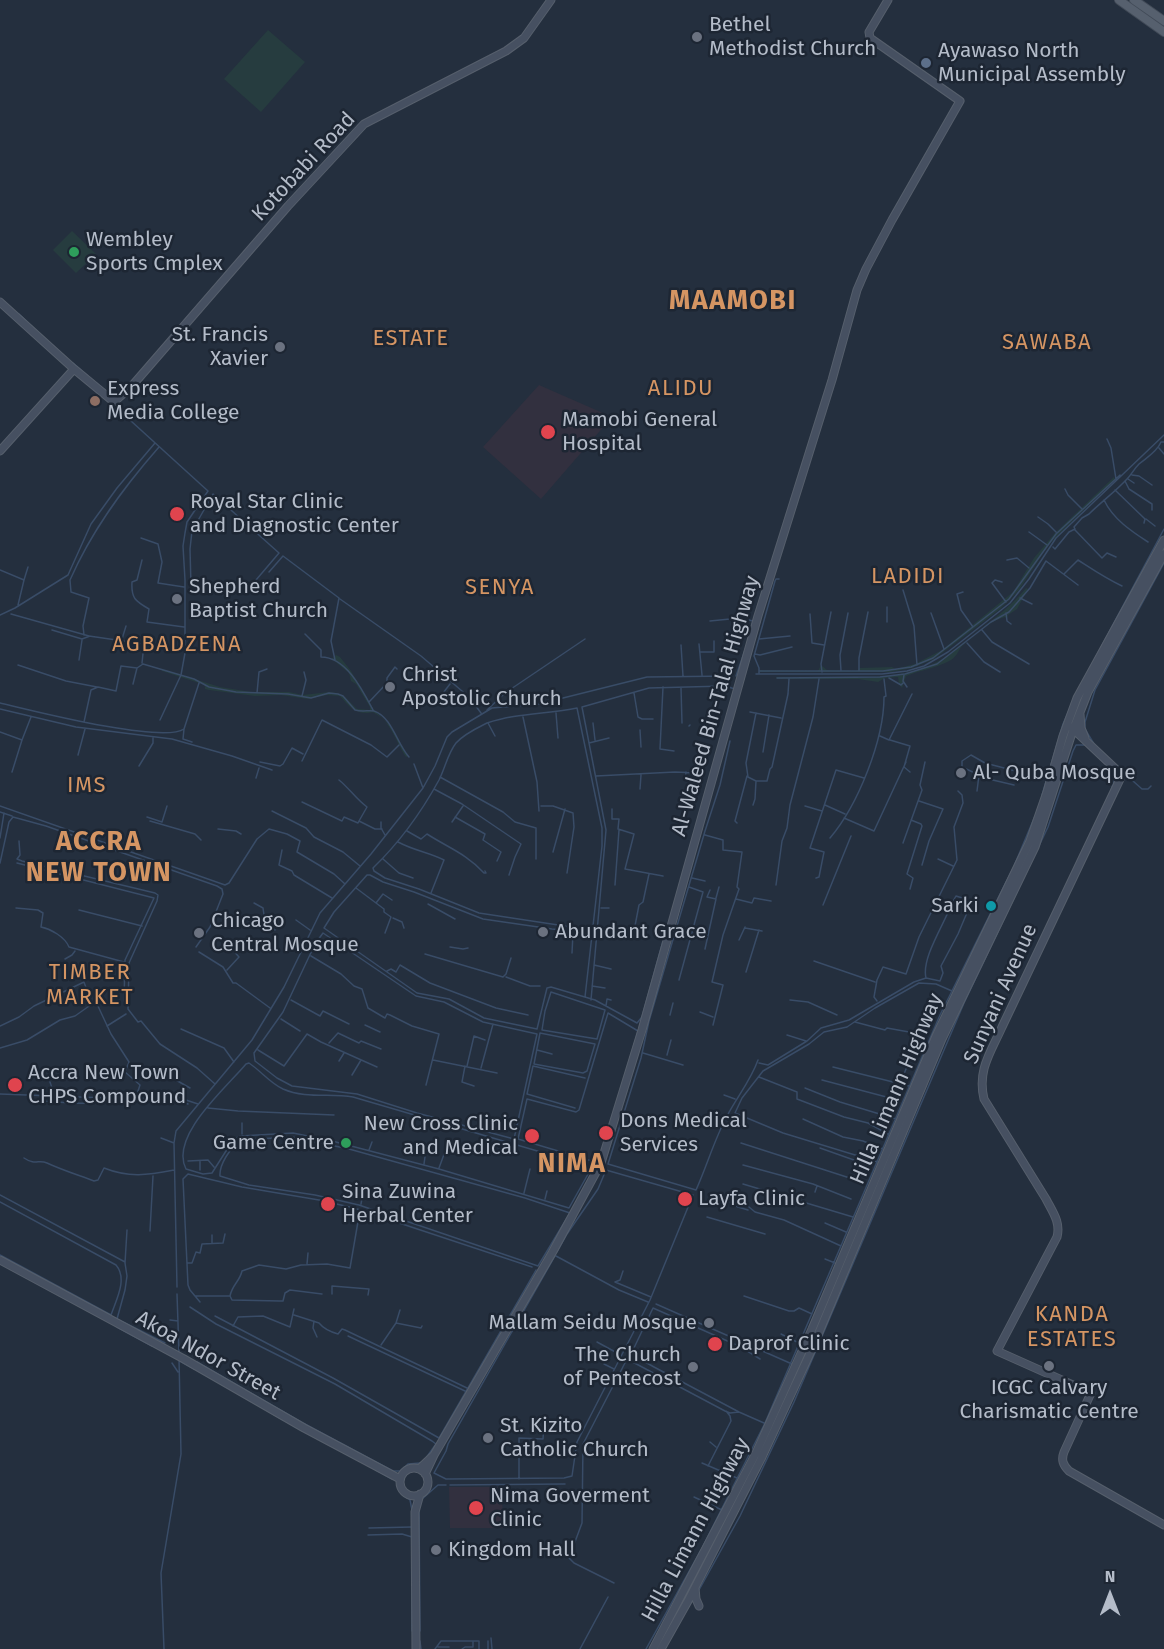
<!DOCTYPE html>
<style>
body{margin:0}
#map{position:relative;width:1164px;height:1649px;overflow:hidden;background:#242f3e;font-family:"Fira Sans",sans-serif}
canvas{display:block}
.north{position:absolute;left:1080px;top:1565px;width:60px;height:60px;-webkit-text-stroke:4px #1d2633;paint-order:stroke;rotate:0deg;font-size:16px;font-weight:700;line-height:24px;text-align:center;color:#b4bcc9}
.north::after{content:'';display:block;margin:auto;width:21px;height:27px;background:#b4bcc9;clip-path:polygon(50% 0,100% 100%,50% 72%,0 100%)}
</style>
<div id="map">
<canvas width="1164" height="1649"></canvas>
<div class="north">N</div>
</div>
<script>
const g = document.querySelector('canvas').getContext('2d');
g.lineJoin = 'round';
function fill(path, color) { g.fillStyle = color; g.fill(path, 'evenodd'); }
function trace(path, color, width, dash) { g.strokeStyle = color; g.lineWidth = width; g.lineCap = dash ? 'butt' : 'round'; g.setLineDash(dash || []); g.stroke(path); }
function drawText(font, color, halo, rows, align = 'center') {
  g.font = font + ' "Fira Sans",sans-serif'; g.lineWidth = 5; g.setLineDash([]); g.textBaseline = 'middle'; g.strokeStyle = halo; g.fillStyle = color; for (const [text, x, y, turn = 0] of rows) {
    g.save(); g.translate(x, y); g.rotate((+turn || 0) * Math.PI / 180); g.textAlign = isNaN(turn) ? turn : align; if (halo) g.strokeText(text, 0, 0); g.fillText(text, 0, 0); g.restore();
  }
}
fill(new Path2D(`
 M539,385L612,417L541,499L483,447Z
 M449,1487H502L503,1528H450Z`), '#32303f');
fill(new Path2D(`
 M268,30L305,62L261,112L224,79Z
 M72,231L96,254L76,273L53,250Z
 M1114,477L1115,480L1057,536L1047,547L1019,590L1000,609L934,659L912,668L891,672H759L760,670L818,671L821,665L827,670L857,671L859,668L892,667L895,669L915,664L942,650L1013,592L1034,558L1055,533Z
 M1026,588L1028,589L1017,609L1008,615L1007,619L1005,617C989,621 974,635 962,646C958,651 957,656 951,660C937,668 921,670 906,676L902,688L899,684L898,677L885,678L878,682L858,679H777L776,677C822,677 894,684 935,663C951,655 965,642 979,631C996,617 1012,605 1026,588Z
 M336,655L340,657L351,671L374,710L391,727L408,756L406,757C397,744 391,722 376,714C370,711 374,713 367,713C353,713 348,705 340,696L327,695L308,699L281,695L255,696L209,690L205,689V686L202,684L162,671V669L220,687L251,692H289L303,695L329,692L337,693L345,697L357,709L370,710V707L356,684L351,681L349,673L332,659Z`), '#263c3f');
trace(new Path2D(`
 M19,314L44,338
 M73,363L108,393L114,394L122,391
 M113,408L131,421L208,491L187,522L185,533L183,546L185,580V653L181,675L160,720
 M1107,439L1111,448L1116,479
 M1159,448L1164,454
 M1132,475L1139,476L1152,485
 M1128,479L1134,483
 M1125,481L1129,489L1152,504V510
 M1065,489L1068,495L1082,509
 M1115,490L1145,519L1144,523
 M213,494L279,553L256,580L245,588L201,589L191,586L190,549L192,531Z
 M1104,500C1113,519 1131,531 1148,542
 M1038,517L1048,524L1056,532
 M1146,519L1155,526
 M1075,530L1102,558L1107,553L1116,557
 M1029,532L1047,545
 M141,538L158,544L162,562L158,583L184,587
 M1053,547L1055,549L1069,532L1075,529L1074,527L1082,518L1089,514C1101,502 1115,492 1127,479C1131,475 1134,469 1139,464C1146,458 1157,452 1161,442H1164
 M142,560L137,580L132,582C131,598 135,601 149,609L147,622L184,627
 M1007,560L1017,558L1029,568
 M0,570L24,580L18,605
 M269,572L283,556L339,598L331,641L335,660
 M1064,574L1078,560C1092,569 1105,578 1122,586
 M24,580L28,567
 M1002,582L995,580L992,583L1006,602
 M903,590L914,626L917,665
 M963,592L957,594L961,610L973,627
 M1020,598L1032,604
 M340,599L421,656L469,697L481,713
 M931,613L944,649
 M1006,613L1007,621L1011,624
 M11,614L89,636L144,644L142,663
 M810,614L812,643L824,645
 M0,615L15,608L68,575L91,524L117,488L155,443
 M710,621L740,618L753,621L751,628
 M887,622V607
 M52,630L82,639L90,636
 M982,630L992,642L1029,664
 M305,634L321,650V657C346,657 362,689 373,710
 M84,635L83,626L89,598L71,592L70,580C92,530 123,488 159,447
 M122,639L126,626
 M759,639L790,636
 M967,643L984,662L1000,672
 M699,644L702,675
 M681,645L683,676
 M700,652H714V641
 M755,654L760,655L792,647
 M79,660L82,640
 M18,665L66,681L97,687
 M760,671H883L911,667L933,658L1009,599L1056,534L1120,475
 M841,671L840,655L848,613
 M859,671V658L868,612
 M822,672L821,664L831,612
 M759,673V668L754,656L775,581L776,579H779
 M756,674H882L907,671L924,666L948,652L1010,603L1029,579L1056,538L1164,435
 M904,675L903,681L907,687
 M736,676L746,647
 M777,678L880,677L905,674L937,664L991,622L1009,612L1030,588L1046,561L1078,585
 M889,678L901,685L903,683
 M133,684L137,668
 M663,687L660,749L674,751
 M681,688L682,723
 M1077,692L1164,529
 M257,693L259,672L267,669
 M634,693L638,717L642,719H653
 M302,696L306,680L304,672
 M440,697L450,684
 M369,702L387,683V678L395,667L397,669
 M0,703C30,710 162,744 184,729
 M0,709L76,727L172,739L232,756L272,770
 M487,710L505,693L585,639
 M750,712L781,718
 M556,713L558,738
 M523,717L537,782L539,811
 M84,722L91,690L98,687L116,691L121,666L137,668L143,664L194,679L209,687L236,692L288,694L311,698L329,693L338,694L343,696L355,710C362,712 369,710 374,711C392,717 397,744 409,757
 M488,723L495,736
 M593,723L595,740
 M689,726L690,725
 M640,730L641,747
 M0,732L22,740L12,772
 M880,736L889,740L912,694
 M22,740L31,717
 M890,740L910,746L904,767L910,772
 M730,741L720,785L705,831L649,1021L641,1058L608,1164L696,1190C707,1166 714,1140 727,1116C737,1097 751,1080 758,1060
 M192,742L183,739L184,729L199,683
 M589,743L609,738
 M1094,744L1085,729V722L1095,690L1164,563
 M763,752L769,715
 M78,755L85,729
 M302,761L322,720L371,745L387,757L399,745
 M260,762L280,766L283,764L292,748L303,754
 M414,764L423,788
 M1107,765L1116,776L1111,790
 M139,766L153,743V738
 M1124,773L1142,789H1148L1151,786
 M596,776L675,772L698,773
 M440,777L503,812L515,822L536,828V859
 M980,777L1014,785
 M256,778L259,768
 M339,780C349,788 356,799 367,807L359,821
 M685,780L686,772
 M756,781H767L770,769L772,767L788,694L789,679
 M434,789L462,804L521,844L515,857L509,875
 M640,789L641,775
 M977,791L979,775L962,767V761L971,755L985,763L1027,774
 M1042,795L1063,724L1070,708
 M919,801L943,809L929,841L922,865
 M302,802L342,821L344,817L358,823L359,821L375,829H382
 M753,805L755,799L756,781L748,777L746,763L756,713
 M825,805L845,814
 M0,806L225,885L229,883L257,839L269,829L287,834L300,841L297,852L334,874L345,884
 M541,806H553L573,813L574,827L567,873
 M805,806L822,811
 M612,809V819H619L618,829L634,834L625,869L663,876
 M272,811L306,828L314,837L343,852L360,866
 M0,812L12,816
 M147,817L162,822L167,806
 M455,817L485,834L483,840L501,852L497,861
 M844,818L874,831L906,762
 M150,821L195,834L201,840
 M381,822V828L385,835
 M452,822L463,806
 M737,823L735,821L747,776
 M218,829L236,831L241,834
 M407,831L421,839L427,834C447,847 467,854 484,873H486L485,871
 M705,835L723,840V850L742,852L737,887L739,889L723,935L712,982L723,985L713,1025
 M0,838L4,813
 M830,838C858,805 884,740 884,697L886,696L884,679
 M19,841L20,855L17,859L22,861L155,893L158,895L157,901L129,963L128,1009L138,1022L141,1021L160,1044L197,1068L215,1084
 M398,842C415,851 428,852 444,860L431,893
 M903,843L922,790L920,785L925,762
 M282,850L279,865L292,871L294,875L332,898
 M553,852L565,809
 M383,859L399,873L413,878
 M938,859L953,866
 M0,863L9,822L13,817L46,826L217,886L222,889L223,894L210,927L196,947
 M17,863L154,898L125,960L124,1001
 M692,878L705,881
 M816,878L819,877L824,852L810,848L836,770L864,778
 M615,885L619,830
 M776,885L782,841L787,828L790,805L813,717L819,679
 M356,888L384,909V912L391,917L385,933
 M910,889L913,878L907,874L922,826L921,824L911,820
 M716,898L719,887
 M736,899L752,903L754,898L771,901
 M254,903L263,908L264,915L275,930
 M376,903L383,894L392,900
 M428,904L455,919
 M823,905L851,836
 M16,908L38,910L43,913L41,927C51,929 65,937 69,947L124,962
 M601,908H609
 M79,910L142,926
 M393,918L402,922L404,928
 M296,920L310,930
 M745,928L762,931
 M323,933L416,996L444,1002L483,1022L537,1034L514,1139L417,1113L357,1094L292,1086L277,1078L255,1061L254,1053L283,1012L315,944Z
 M593,933L552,929L483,919L414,892L383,882L370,875H367L334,912L324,928L417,993L449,999L484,1018L537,1029L547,988L551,987L595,1000L637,1023L642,1017L663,941
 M665,934L668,924
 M629,939L634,931L639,905L643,902L649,874
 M739,940L745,927
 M450,947L463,949L468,948
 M705,949L716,899L707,897L710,890
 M199,952L223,967L233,983H236L270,1008
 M572,953L573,933
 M425,954L503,977L506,974L511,958
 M311,956L341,974L354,986L362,989L368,1008L385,1018L387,1014L390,1015L412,1026L439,1034L426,1085
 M65,959L72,955L75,951
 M814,961L875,982
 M594,965L611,969
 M227,970L239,957L231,948
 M387,971L391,969L396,972L400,965L430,983L496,1008L528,1015
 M746,972L759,930
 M81,974L88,993L86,1003
 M506,977L530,986H540
 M679,980L703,892L689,887
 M592,986L605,988
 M551,992L605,1010L597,1039L542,1030L545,1011Z
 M585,997L602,846V828L577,708C548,714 515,713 487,723C477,728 464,734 456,743C448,753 445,768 439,780C422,811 399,843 373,868L374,871L385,878L419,889L479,913L578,928H588L593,926
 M291,1000L320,1016L323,1011L349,1024
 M591,1000L606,830L582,707L649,688L725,686L735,689
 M790,1000L808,1002L837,1015
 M877,1001L874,997L877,980L883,967L906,974L919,937L957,860L954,827L963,803L962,795L958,791
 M606,1006L607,999L611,1000
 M700,1012L713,1017
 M608,1013L638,1031L604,1146L595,1162L518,1139L527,1099L576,1112L579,1110Z
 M670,1015L673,1003
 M281,1019L300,1031
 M855,1022L885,1030L887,1028L920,1034L900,1084
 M365,1025L380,1032
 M0,1026L19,1017L34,1006L84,982
 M107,1026L126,1014
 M181,1029L224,1048L234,1062
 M540,1033L595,1044L587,1071L583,1073L534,1064Z
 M787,1035L806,1041
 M329,1043L338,1033L359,1043L361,1041L381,1049
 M0,1048L27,1040L60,1020L75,1016L92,1004H97L111,1034L129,1062L125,1072L140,1085L137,1094
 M258,1050L284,1066L307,1034L321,1042L377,1067
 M537,1050L552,1054
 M643,1053L683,1065
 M667,1055L671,1040
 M433,1060L497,1073
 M339,1061L344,1053
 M249,1063C261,1071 270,1083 283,1089C306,1099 330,1093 353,1097L592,1167L569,1208L439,1169L332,1141L293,1133L240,1136L233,1140L212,1173L203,1174L186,1169C169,1136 227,1087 246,1064Z
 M759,1063L768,1065L807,1041L821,1028L849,1020L914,982L926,978L940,981L943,973L941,966L958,934L972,901L956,896L952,903C945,923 921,958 926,978
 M465,1066L462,1082L474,1086
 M467,1066L474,1036L485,1040
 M833,1067L909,1086
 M481,1068L493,1024
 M167,1075L190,1088
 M352,1075L361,1060
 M759,1077L797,1092V1099L844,1117L868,1123L888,1134
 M822,1080L894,1099
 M50,1082L54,1094
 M805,1088L840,1102L896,1119
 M0,1094L106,1098L165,1093L198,1104
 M724,1095L735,1099
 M44,1101C60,1102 75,1104 91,1103C124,1102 156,1091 188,1104
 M208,1108L238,1111L334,1115
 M575,1108L527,1094L533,1066L585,1078
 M803,1119L843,1137L863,1141L883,1149
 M242,1123V1134
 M292,1137L349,1149L525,1198L570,1213L538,1266L359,1205L315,1195L249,1185L220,1176C219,1164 231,1148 239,1140Z
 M161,1138L174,1143
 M741,1143L856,1180
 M820,1148L868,1165
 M369,1150L372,1142
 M24,1158C36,1166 38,1159 47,1163C62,1170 78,1175 94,1181L98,1180L104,1168C129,1178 148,1175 174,1170
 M188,1161L208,1160L214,1167
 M200,1161V1170
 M878,1162L783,1133L735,1113L742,1098L763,1071L809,1044L824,1032L847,1027L875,1008L919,983L936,984L952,991
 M424,1164L425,1157
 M743,1165L813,1184L851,1199
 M439,1168L446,1149
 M743,1184L853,1217
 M815,1192L817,1186
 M524,1193L530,1169
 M0,1195L125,1262
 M545,1199L547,1191
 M0,1202L116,1265C128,1279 116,1300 111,1315L0,1255
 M730,1202L738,1207L748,1210
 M361,1204L363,1193
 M749,1207L755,1212L784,1220L841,1246
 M707,1217L765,1234
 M825,1223L846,1232
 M127,1230L125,1263L127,1276L125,1290L117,1319L165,1343
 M150,1231L153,1176
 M212,1243V1235
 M555,1256L448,1444L446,1451L434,1473L446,1479L564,1478L572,1476L577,1442L650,1300L693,1195L606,1170L598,1189L567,1234L557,1252
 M556,1256L619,1290L648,1302
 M825,1259L835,1263
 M187,1263H192L196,1252L200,1253L202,1244L223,1243L225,1234
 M307,1264L308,1253
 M623,1271L620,1280L615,1282L651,1297
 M177,1287L174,1143L176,1131L252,1040L284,987L320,913L371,854L423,788L435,766L447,737L452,732L492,708L539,704L647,677L732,676
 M177,1294L179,1353
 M332,1294V1286L369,1289L368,1295
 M195,1296H230L232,1300L280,1301H283L285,1293L290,1290L322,1294
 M230,1296C232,1285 240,1281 242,1271L259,1265L286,1269L301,1265L327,1264L350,1268L360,1210
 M744,1296L789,1311H794L799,1308L812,1314
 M200,1302L190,1290L188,1285L183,1179L188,1174L242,1187L319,1200L354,1208L532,1267
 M656,1304L792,1364
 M190,1307L216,1324L335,1384L432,1441L436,1444L426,1458
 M294,1315L319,1323C323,1328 331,1332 338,1334L342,1329L345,1330L467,1388
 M215,1316L333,1378L439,1438L536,1270
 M170,1320L178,1321
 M314,1321L313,1328L317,1337
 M396,1323L421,1328L422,1326
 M233,1326L238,1317L263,1316L290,1327L294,1309
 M117,1327L152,1346
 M781,1334L799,1343
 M348,1336L465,1391
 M597,1342L619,1354L621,1357
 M381,1345L396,1323L400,1310
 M719,1347L722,1340
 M760,1359L741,1347L653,1308L633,1350L636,1357L654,1367L739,1412L764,1423
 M180,1361L194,1369
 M197,1362L303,1423L393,1471H400L408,1464L420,1463
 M172,1363L178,1372
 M604,1364L614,1369
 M268,1411L283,1420
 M710,1442L716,1447
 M702,1463L737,1478
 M708,1466L731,1421L730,1416L726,1411
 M376,1470L392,1479
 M519,1479V1438L543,1439L544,1425
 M450,1485L565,1484
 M712,1491L728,1497
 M404,1496L410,1500L412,1510
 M694,1497L722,1510
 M422,1499L438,1485H446
 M419,1509L420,1631
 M369,1528L412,1527
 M368,1535L402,1534L412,1537V1631
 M614,1583L574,1563L569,1558L582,1523L583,1444L627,1359L725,1411L730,1413L739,1412
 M699,1590L740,1516L794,1402L964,1003L1048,827L1073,751L1076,745H1086
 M491,1638L492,1649
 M420,1641L421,1649
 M488,1641V1649
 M438,1647H449
 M164,1649L161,1573L181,1454L179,1358
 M435,1649L441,1641H479V1649
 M462,1649L465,1647H473V1642
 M580,1649L608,1597
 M646,1649L702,1548L765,1423L940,1015L1014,866L1035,816`), '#394c67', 1.5);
const secondary = new Path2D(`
 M0,302L74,369L114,402L131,387L288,206L364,124L506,51L524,38L551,0
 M0,451L74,369
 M1080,714L1081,728L1085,738
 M1071,727L1122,775L1002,1027C991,1052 977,1070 984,1099L1046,1199C1052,1211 1061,1222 1057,1237L997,1351L1091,1393L1064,1452C1061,1460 1063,1465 1069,1471L1164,1525
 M0,1260L184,1359L304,1428L400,1479
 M400 1482a14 14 0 1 1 28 0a14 14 0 1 1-28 0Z
 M419,1469L434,1455
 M425,1474L434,1455L552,1253L601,1163L642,1030L758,616L832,380L857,290L866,269L892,220L960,101L870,38L869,32L888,0
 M695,1588L696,1599L699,1606
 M416,1649L415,1512L420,1494
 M653,1649L756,1453L812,1329L936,1036L1030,841L1047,792L1063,736L1077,698L1164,540
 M661,1649L688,1601L761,1459L812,1349L942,1039L1035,847L1073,730L1088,692L1164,554`);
const primary = new Path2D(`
 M1119,0L1164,32
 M1134,0L1164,21`);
trace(secondary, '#565f6c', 9);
trace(primary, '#414a57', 10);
trace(secondary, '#465061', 7);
trace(primary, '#56606e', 8);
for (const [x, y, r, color] of [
 [697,37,6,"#6b7280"],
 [926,63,6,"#5c6f8a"],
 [74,252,6,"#2e9e5b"],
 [280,347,6,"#6b7280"],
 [95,401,6,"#8d6e63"],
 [548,432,8,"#e0444e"],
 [177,514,8,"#e0444e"],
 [177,599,6,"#6b7280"],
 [390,687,6,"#6b7280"],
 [961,773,6,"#6b7280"],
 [991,906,6,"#0f9aa8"],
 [543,932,6,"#6b7280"],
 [199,933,6,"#6b7280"],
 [15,1085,8,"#e0444e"],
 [606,1133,8,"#e0444e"],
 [532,1136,8,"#e0444e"],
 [346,1143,6,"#2e9e5b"],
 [685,1199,8,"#e0444e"],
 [328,1204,8,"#e0444e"],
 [709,1323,6,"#6b7280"],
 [715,1344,8,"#e0444e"],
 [1049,1366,6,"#6b7280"],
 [693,1367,6,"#6b7280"],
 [488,1438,6,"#6b7280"],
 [476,1508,8,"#e0444e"],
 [436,1550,6,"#6b7280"]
]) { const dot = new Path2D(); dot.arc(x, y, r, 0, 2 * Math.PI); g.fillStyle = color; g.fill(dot); trace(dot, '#1d2633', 2); }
drawText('21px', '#b4bcc9', '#1d2633', [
 ["Bethel",709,25],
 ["Methodist Church",709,49],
 ["Ayawaso North",938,51],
 ["Municipal Assembly",938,75],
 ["Wembley",86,240],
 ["Sports Cmplex",86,264],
 ["St. Francis",268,335,"right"],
 ["Xavier",268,359,"right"],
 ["Express",107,389],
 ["Media College",107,413],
 ["Mamobi General",562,420],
 ["Hospital",562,444],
 ["Royal Star Clinic",190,502],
 ["and Diagnostic Center",190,526],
 ["Shepherd",189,587],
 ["Baptist Church",189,611],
 ["Christ",402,675],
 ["Apostolic Church",402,699],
 ["Al- Quba Mosque",973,773],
 ["Sarki",979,906,"right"],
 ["Chicago",211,921],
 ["Central Mosque",211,945],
 ["Abundant Grace",555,932],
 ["Accra New Town",28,1073],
 ["CHPS Compound",28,1097],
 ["Dons Medical",620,1121],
 ["Services",620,1145],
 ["New Cross Clinic",518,1124,"right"],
 ["and Medical",518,1148,"right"],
 ["Game Centre",334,1143,"right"],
 ["Sina Zuwina",342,1192],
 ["Herbal Center",342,1216],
 ["Layfa Clinic",698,1199],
 ["Mallam Seidu Mosque",697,1323,"right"],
 ["Daprof Clinic",728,1344],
 ["The Church",681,1355,"right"],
 ["of Pentecost",681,1379,"right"],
 ["ICGC Calvary",1049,1388,"center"],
 ["Charismatic Centre",1049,1412,"center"],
 ["St. Kizito",500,1426],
 ["Catholic Church",500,1450],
 ["Nima Goverment",490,1496],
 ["Clinic",490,1520],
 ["Kingdom Hall",448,1550]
], 'left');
drawText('21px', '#b4bcc9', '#1d2633', [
 ["Kotobabi Road",304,167,-47],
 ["Al-Waleed Bin-Talal Highway",716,706,-74],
 ["Sunyani Avenue",1001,994,-66],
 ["Hilla Limann Highway",897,1089,-67],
 ["Akoa Ndor Street",208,1356,29],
 ["Hilla Limann Highway",696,1530,-62]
]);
g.letterSpacing = '1.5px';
drawText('22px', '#d59563', '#1d2633', [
 ["ESTATE",411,339],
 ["SAWABA",1047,343],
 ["ALIDU",681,389],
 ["LADIDI",908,577],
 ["SENYA",500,588],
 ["AGBADZENA",177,645],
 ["IMS",87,786],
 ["TIMBER",90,973],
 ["MARKET",90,998],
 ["KANDA",1072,1315],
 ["ESTATES",1072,1340]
]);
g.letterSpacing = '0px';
g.letterSpacing = '1.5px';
drawText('bold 27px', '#d59563', '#1d2633', [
 ["MAAMOBI",733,301],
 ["ACCRA",99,842],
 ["NEW TOWN",99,873],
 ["NIMA",572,1164]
]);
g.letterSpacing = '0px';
</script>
